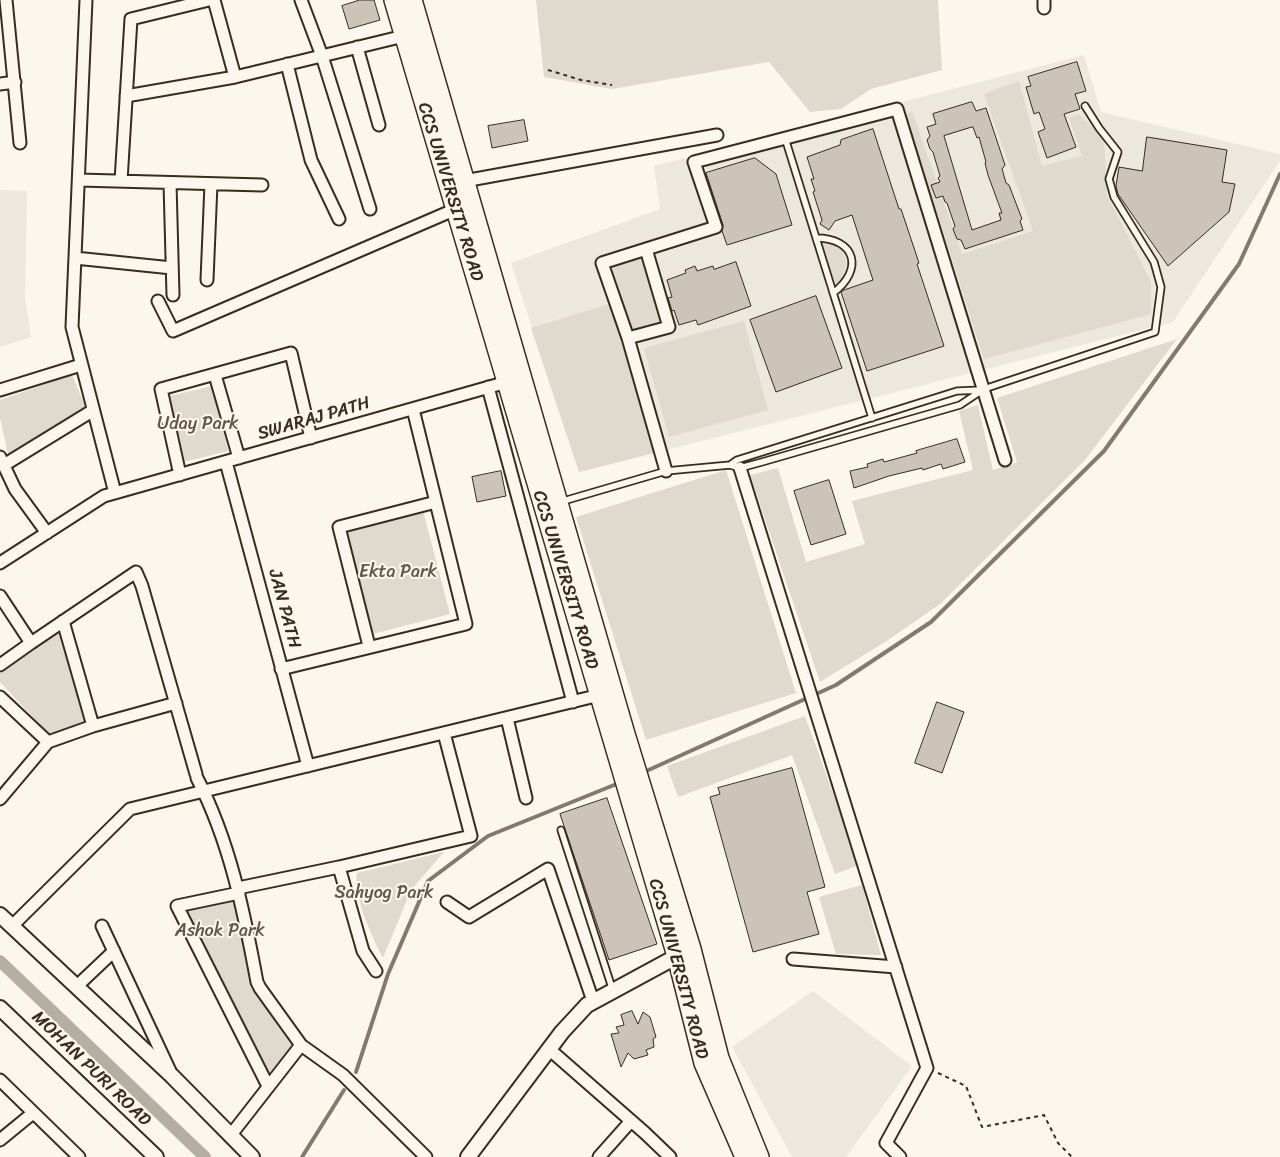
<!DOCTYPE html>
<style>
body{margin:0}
canvas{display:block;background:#fbf7ec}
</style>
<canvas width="1280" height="1157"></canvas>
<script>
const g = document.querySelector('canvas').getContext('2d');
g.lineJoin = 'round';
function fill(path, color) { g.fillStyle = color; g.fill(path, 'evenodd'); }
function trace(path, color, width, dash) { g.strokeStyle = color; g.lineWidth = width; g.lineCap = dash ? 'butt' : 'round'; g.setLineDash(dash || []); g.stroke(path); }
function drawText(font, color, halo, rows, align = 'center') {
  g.font = font + ' Sriracha,sans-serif'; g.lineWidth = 4; g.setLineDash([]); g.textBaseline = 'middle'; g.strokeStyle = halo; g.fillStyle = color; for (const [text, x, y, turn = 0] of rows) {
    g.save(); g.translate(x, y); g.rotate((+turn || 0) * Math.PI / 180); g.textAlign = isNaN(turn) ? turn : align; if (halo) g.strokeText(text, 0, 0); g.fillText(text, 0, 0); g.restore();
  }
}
fill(new Path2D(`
 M1084,55L1101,112L1280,154V161L1173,322L579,472L511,263L660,209L654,166Z
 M0,190L27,191L25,297L31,337L0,347Z
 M813,991L912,1066L846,1157H792L732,1047Z`), '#ede8dd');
fill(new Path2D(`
 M536,0H938L942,70L871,89L841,109L810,112L769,62L612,89L544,77Z
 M1019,81L1042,166L1082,156L1069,118L1079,114L1104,139L1107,195L1151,282V314L984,359L906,115L912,111L962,254L1033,231L984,94Z
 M822,243C849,242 852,269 836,286Z
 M640,256L646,260L661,321L660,325L632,335L612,272L615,265Z
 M613,303L654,453L579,472L531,328Z
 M744,321L768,410L669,437L644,348Z
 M1177,339L1085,460L940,604L885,642L820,682L750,475L778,468L806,562L865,544L852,501L973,470L959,411L978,405L993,470L1017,462L997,398Z
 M72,375L86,408L8,454L0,418V400Z
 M212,386L228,451L184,462L169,396Z
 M726,470L796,693L646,740L576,517Z
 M423,511L450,614L373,634L346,531Z
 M59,629L87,723L49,734L0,682V673Z
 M805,716L859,865L835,874L792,755L678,797L667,766Z
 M444,852L411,890L383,958C372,937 353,897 357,873Z
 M862,885L881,955L836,954L819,897Z
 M241,899L257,982L273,1019L292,1046L264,1079L180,912Z`), '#dfd9ce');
trace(new Path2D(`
 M642,773L836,685L931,622L1104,451L1239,264L1280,174
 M356,1072L388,974L428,881L488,836L619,783
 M302,1157L344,1090`), '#85796d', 4);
trace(new Path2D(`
 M0,961L205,1157`), '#b6aea2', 12);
const building = new Path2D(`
 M360,0H374L380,20L349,29L342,6Z
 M1077,62L1086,91L1075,94L1080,109L1064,114L1076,147L1047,158L1038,132L1045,129L1039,112L1034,114L1026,87L1031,86L1028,77Z
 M972,102L976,111L986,108L1005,165L1002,169L1006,183L1009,185L1022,219L1020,221L1023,230L965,249L961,240L957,239L953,229L955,226L947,203L945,202L943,196L936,198L931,185L940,182L938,178L940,176L933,152L930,149L927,140L930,136L927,127L936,124L933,114ZM973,127L977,138L979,137L986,162L985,163L988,175L1002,213H999L1001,220L972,230L944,136Z
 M524,120L528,141L492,148L488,126Z
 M873,129L899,209H901L919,263L917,264L944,346L867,371L841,292L844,290L873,280L852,215L835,221L829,230L820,224L822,220L813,192L815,191L811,179H814L807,157L840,145L841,140Z
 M1147,137L1227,150L1222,182L1235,184L1229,212L1168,266L1118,194L1116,186L1119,167L1142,171Z
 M755,158L776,174L792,225L727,245L722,231L723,225L706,173Z
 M736,262L751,306L698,325L696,320L679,325L674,310L672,311L668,298L672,297L667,280L686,273L685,270L695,266L697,271L713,266L714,269Z
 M816,296L842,368L776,392L750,320Z
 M957,439L965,462L943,469L941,464L923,470L922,468L889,476L854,488L850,471L868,467L867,464L883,459L884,462L917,453L916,451Z
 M501,471L506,496L477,502L472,477Z
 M829,480L846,534L811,545L794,491Z
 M937,702L964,712L942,773L915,763Z
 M792,768L825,887L807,892L819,934L753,952L710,797L720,794L718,788Z
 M607,798L657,944L609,960L560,814Z
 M632,1011L638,1024L643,1012L650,1017L656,1037L653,1039L654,1047L646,1050L648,1055L634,1059L628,1053L621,1067L611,1034L619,1033L616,1027L624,1025L621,1015Z`);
fill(building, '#ccc4b9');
trace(building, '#3b2a1e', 1);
const service = new Path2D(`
 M785,138L872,418
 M816,238C856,238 864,270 833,293
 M730,465L737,460L957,391L982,390
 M560,502L666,471L730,465L740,468L762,462L960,405L984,389L1155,332L1161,287L1154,262L1114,197L1109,179L1118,152L1099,128L1085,106
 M561,830L613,991`);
const minor = new Path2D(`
 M6,0L20,143
 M86,0L72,327L115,493
 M301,0L322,56L370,209
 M1044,0V8
 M357,47L379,125
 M287,64L311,160L339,219
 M235,77L404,36
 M0,84L15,82
 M126,96L235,77L214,0
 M79,180L262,185
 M121,181L131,19L209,0
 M464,181L717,135
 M170,183L173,295
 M75,258L172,268
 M207,280L211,184
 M158,301L173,331L456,209
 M628,338L669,327L646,249
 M215,375L239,458
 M488,387L573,702
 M0,390L81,365
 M0,457L15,489L47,533
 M226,462L308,766
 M4,465L92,411
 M740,468L927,1068L886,1143L900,1157
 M666,471L628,338L602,263L716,227L694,162L897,109L1005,460
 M180,475L161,389L291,353L311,438
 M0,563L104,496L507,382
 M0,596L31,643L0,665
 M63,621L93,726
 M31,643L136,572L142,586L196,774
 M369,646L339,527L436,502
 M281,669L466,624L413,409
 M0,697L48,742L0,799
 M507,718L526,798
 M48,742L93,726L176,703
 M197,778C230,842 244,912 257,982L260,988L301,1045L343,1075L426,1157
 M238,888L339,867
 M239,893L177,906L268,1086
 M447,902L469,917L548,869L593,1001
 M12,926L130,809L604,694
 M102,926L170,1071
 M793,959L896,967
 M376,971L363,951L339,867L471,836L444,733
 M77,986L114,951
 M549,1049L645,1133L670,1157
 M0,1080L79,1157
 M230,1136L301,1045
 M0,1140L33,1113
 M599,1157L631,1121`);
const tertiary = new Path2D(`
 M0,915L172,1076L252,1157
 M0,1008L156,1157
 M468,1157L562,1032L587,1005L683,953`);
const trunk = new Path2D(`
 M394,0L677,956L704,1063L745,1157
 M412,0L625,734L691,949L719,1058L759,1157`);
trace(service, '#3b2a1e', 9);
trace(minor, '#3b2a1e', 15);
trace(tertiary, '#3b2a1e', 18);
trace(trunk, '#3b2a1e', 22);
trace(new Path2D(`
 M548,70L581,80L612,85
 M938,1073L966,1086L982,1127L1044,1115L1058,1143L1072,1157`), '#3b2a1e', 2, [4, 4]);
trace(service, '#fbf7ec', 5.5);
trace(minor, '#fbf7ec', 11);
trace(tertiary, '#fbf7ec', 14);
trace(trunk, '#fbf7ec', 19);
drawText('18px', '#3b2a1e', '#fbf7ec', [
 ["CCS UNIVERSITY ROAD",450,192,73],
 ["SWARAJ PATH",314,419,-16],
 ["CCS UNIVERSITY ROAD",565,580,73],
 ["JAN PATH",284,609,75],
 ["CCS UNIVERSITY ROAD",678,969,75],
 ["MOHAN PURI ROAD",91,1069,44]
]);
drawText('18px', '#64564a', '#fbf7ec', [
 ["Uday Park",198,424],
 ["Ekta Park",398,572],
 ["Sahyog Park",384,893],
 ["Ashok Park",220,931]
]);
</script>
